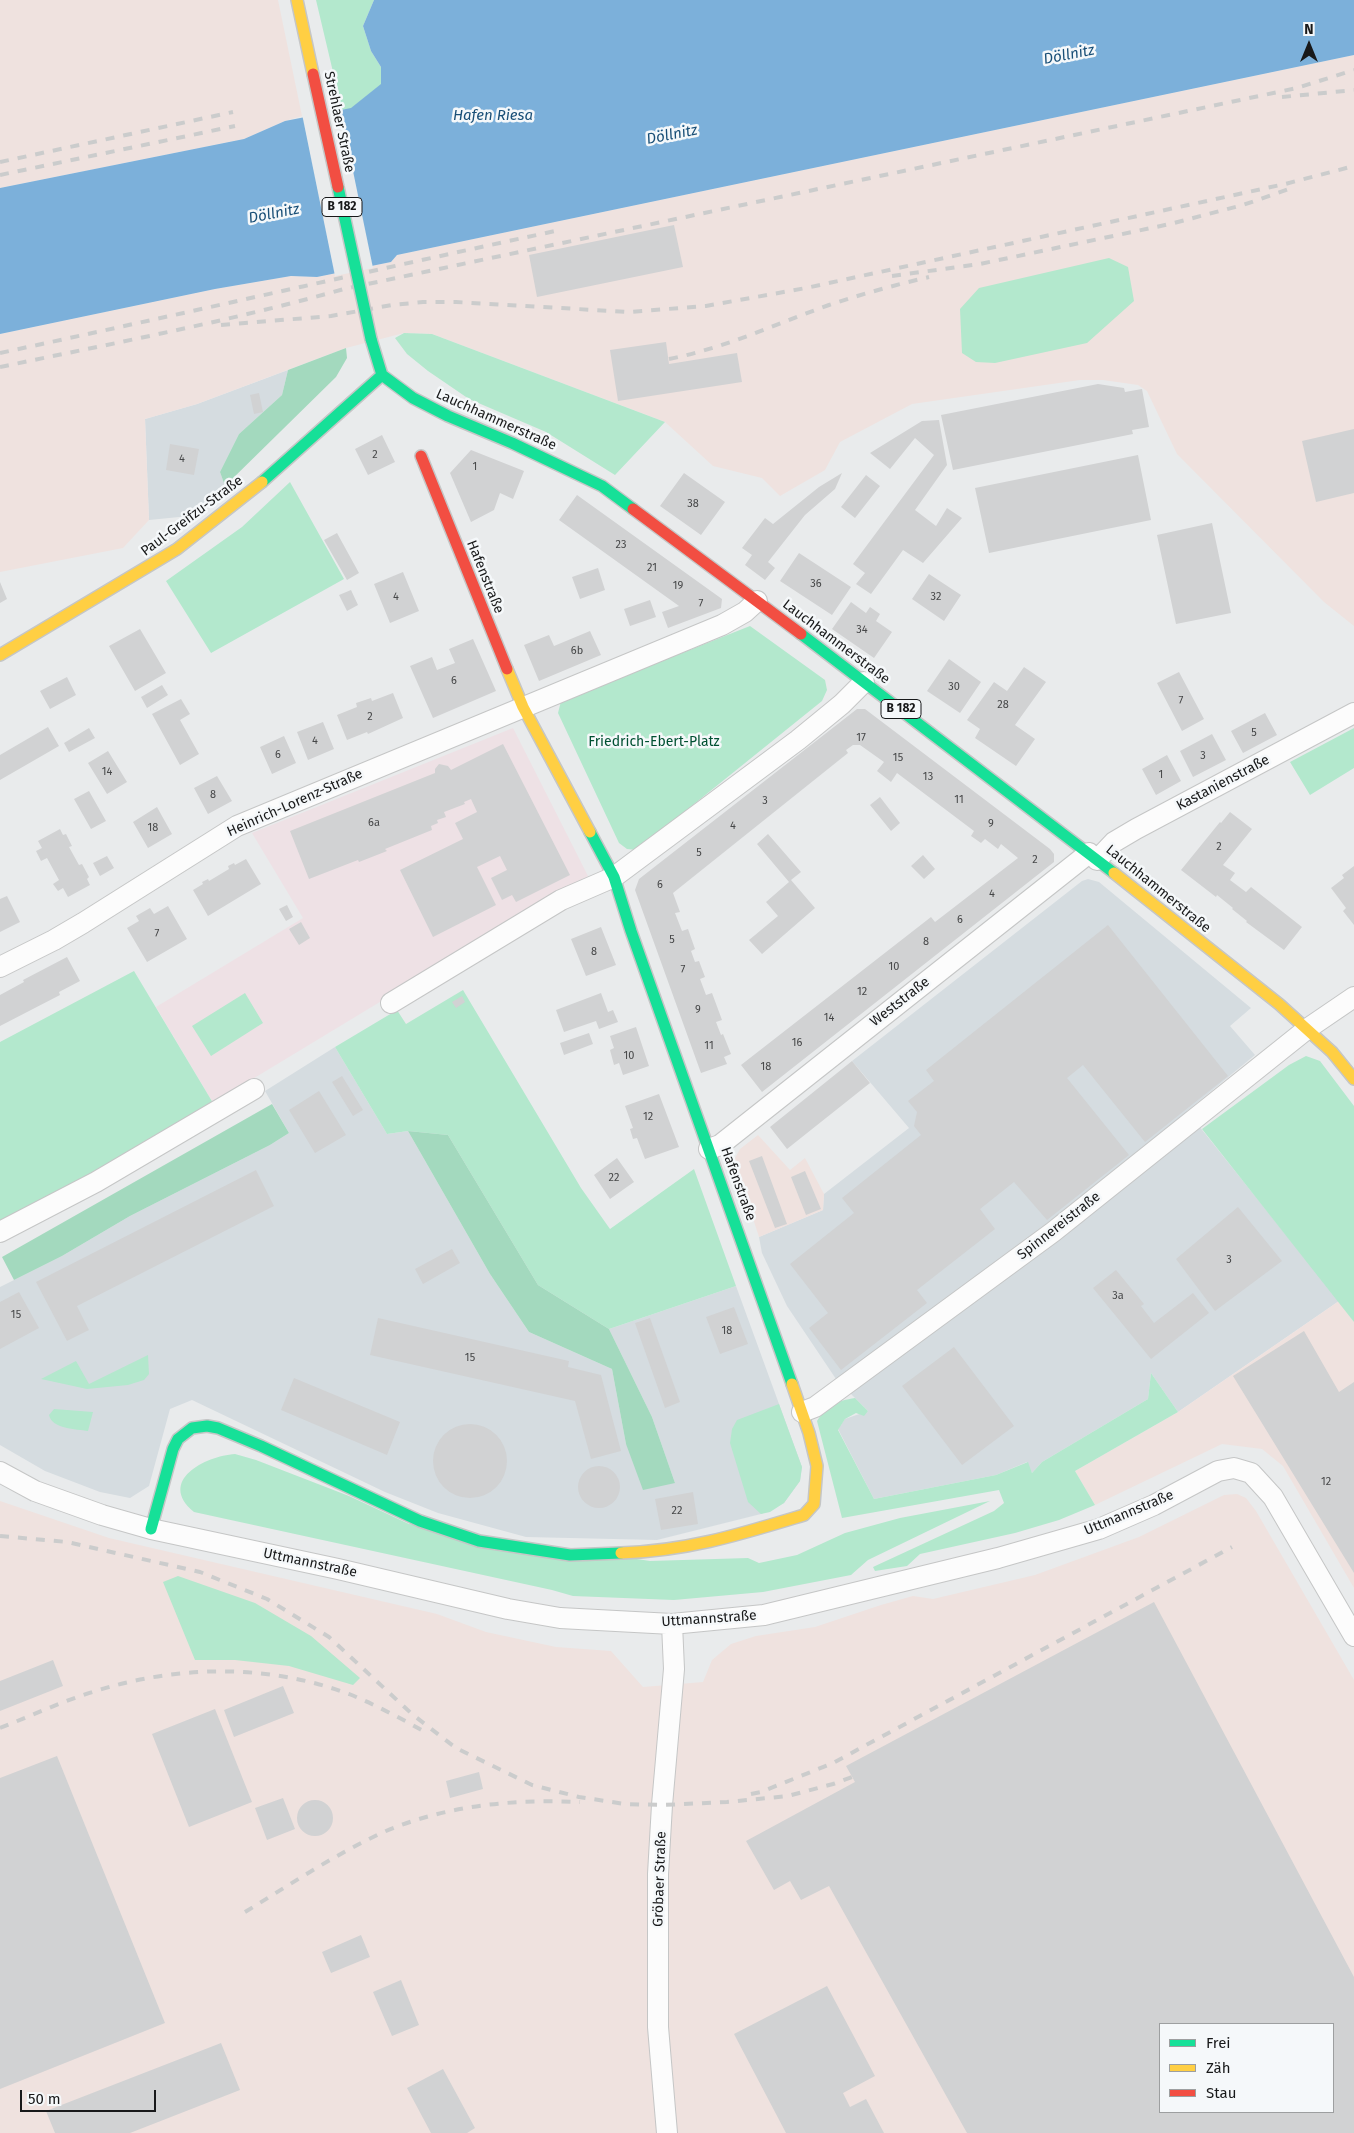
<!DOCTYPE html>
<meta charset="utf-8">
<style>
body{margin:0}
#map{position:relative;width:1354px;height:2133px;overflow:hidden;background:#e9ebec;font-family:"Fira Sans",sans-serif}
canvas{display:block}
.legend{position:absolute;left:1159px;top:2023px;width:175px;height:90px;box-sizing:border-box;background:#f5f8fa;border:1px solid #9d9fa0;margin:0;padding:6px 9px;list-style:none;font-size:15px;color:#18191a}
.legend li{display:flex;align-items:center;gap:10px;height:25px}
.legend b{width:25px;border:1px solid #9d9fa0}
.north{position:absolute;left:1284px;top:20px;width:50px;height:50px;-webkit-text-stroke:4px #f5f8fa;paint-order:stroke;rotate:0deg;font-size:14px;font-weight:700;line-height:20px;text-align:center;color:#18191a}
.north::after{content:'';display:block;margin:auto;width:18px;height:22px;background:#18191a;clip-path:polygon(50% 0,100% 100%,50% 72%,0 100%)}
.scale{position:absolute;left:20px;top:2090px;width:136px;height:22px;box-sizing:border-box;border:2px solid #18191a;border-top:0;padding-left:6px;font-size:15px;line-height:18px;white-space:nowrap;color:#18191a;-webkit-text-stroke:4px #f5f8fa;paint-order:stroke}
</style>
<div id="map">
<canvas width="1354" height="2133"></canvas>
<ul class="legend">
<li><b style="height:6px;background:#16e098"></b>Frei</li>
<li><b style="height:6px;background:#ffcf43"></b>Zäh</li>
<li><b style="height:6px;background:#f24e42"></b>Stau</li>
</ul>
<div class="north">N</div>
<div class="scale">50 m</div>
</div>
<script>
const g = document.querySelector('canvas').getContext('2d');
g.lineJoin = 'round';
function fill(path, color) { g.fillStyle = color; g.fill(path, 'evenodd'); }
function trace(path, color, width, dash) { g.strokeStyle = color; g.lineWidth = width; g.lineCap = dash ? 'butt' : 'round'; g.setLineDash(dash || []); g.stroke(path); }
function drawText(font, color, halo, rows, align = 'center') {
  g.font = font + ' "Fira Sans",sans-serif'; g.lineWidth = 5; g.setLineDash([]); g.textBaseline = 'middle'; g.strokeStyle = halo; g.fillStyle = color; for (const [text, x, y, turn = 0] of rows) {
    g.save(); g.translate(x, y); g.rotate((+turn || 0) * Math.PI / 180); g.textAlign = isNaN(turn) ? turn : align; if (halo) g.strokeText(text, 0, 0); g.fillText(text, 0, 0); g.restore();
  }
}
fill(new Path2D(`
 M288,370L282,395L239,434L220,472L225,486L189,516L149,520L145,419L197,404Z
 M1088,879L1099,882L1251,1008L1230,1026L1255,1055L1187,1111L1339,1301L1178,1412L1151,1373L1148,1399L1042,1462L1032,1473L1027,1462L996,1475L874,1499L838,1429L845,1419L868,1411L836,1379L787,1306L762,1253L759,1237L823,1210L824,1194L909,1128L852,1061L1082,881Z
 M335,1047L387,1134L408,1131L490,1274L529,1332L612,1369L626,1444L675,1483L652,1417L609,1329L736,1286L802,1467L800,1481L784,1503L761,1514L657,1540L526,1537L438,1513L385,1492L192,1400L170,1409L149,1486L130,1498L100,1492L45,1471L0,1445V1287L62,1256L130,1216L270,1145L289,1133L265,1091Z`), '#d5dce0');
fill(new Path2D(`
 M0,0H278L302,116L285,121L244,139L0,188Z
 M1354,55V626L1324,602L1177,454L1147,391L1138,385L1103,380H1080L912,404L840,442L825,470L780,496L762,478L713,466L665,422L432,334L404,333L346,348L197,404L145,419L149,520L123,548L0,572V334L215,289L291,276L317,277L391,262L397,255Z
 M758,1135L790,1170L805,1158L824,1194L823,1210L759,1237L734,1160L740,1149Z
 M1339,1301L1354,1322V1588L1283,1466L1262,1449L1222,1444L1095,1505L1075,1471L1178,1412Z
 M1237,1494L1246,1498L1256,1511L1354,1680V2133H0V1501L109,1538L437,1614L486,1632L556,1647L611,1651L643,1687L703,1682L712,1660L731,1644L756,1636L815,1627L881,1605L913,1596L933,1599L1035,1575L1139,1537L1224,1495ZM1160,2024H1333V2112H1160Z`), '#efe2df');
fill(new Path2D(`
 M513,728L588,876L213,1103L156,1007L303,918L252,833Z`), '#eee1e5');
fill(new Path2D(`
 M316,0H374L363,26L371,51L381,67V85L351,109L342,110Z
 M1109,258L1128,267L1134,301L1087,343L995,363L976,362L962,353L960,309L979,288Z
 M404,333L432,334L665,422L615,475L546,432L469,399L428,371L407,354L395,338Z
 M290,482L344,579L211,653L166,581L242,527Z
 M750,626L825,680L827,690L822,701L637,850L627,849L619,843L558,713L561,701Z
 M1354,728V768L1310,795L1290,762Z
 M134,971L213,1103L92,1176L0,1222V1042Z
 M463,990L581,1188L610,1229L694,1169L736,1286L609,1329L538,1285L448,1135L408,1131L387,1134L335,1047L397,1010L406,1024Z
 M245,993L263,1023L211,1056L192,1026Z
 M1306,1056L1320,1061L1354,1106V1322L1202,1129L1289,1065Z
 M148,1355L149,1374L144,1380L128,1385L87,1389L41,1379L76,1361L89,1384Z
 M1151,1373L1178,1412L1075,1471L1095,1505L1059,1520L1015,1533L920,1554L907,1566L875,1571L873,1567L994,1511L1004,1503L999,1490L842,1518L817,1421C827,1405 837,1401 855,1398L868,1411L864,1416L856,1413L845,1419L838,1430L874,1499L996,1475L1028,1462L1032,1473L1042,1462L1148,1399Z
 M779,1404L802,1467L800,1481L784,1503L770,1512L761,1514L748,1502L730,1443L732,1429L737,1420Z
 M54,1409L93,1412L88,1431C76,1429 52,1429 49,1415Z
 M235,1454L256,1460L349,1496L409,1524L650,1561L748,1558L759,1563L797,1555L845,1533L900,1518L990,1501L868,1560L851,1575L763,1592L674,1600L573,1596L552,1590L194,1512C157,1481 205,1456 235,1454Z
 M178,1576L255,1603L311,1636L360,1678L353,1685L289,1666L235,1660H195L163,1582Z`), '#b3e8cd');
fill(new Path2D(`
 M346,348L347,358L336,377L225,486L220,472L239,434L282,395L288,370Z
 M272,1104L289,1133L270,1145L130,1216L62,1256L14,1280L2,1257Z
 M408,1131L448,1135L538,1285L609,1329L652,1417L675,1483L643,1490L626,1444L612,1369L529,1332L490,1274Z`), '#a3d9be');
fill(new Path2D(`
 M374,0H1354V55L397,255L391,262L317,277L291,276L215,289L0,334V188L244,139L285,121L351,108L381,84V67L371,51L363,26Z`), '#7cb0da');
fill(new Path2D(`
 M340,108L373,268L335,276L302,114Z`), '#e9ebec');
fill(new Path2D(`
 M674,225L683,267L537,297L529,255Z
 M666,342L669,364L737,353L742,382L618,401L610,350Z
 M1098,384L1124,388L1125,392L1142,389L1149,427L1132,430L1133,434L953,470L941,415Z
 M259,393L263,412L254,414L250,395Z
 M939,420L947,465L915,510L936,526L947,508L962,518L923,563L903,550L871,594L856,584L865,573L853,564L934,455L915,438L890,469L870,453L922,421Z
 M1354,429V493L1316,502L1302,441Z
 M382,435L395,462L368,475L355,449Z
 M170,444L199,449L194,475L166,470Z
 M471,450L524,471L513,499L500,493L494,510L471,522L450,473Z
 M1138,455L1151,520L989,553L975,488Z
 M684,473L725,502L701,535L660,506Z
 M842,473L835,489L805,515L768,562L775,568L765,580L745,565L752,555L742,548L765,518L773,524L819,487Z
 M866,475L880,486L855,518L841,507Z
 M577,495L722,599L721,608L668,628L662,612L679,606L559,520Z
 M1212,523L1231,613L1176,624L1157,535Z
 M337,533L359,573L347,580L324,540Z
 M799,553L851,587L832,615L780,581Z
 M598,568L605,590L580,599L572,577Z
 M403,572L419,611L390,623L374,584Z
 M929,574L961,595L944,621L912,599Z
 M0,582L7,599L0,603Z
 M351,590L358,605L347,611L339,595Z
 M650,600L656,617L630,626L624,609Z
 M851,602L866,613L870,607L880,614L876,621L892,632L874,658L832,629Z
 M140,629L166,673L135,691L109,646Z
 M590,631L601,655L539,681L524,645L549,635L554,646Z
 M473,639L496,691L433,718L410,666L432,657L437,670L455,663L449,649Z
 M949,659L981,682L960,713L927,691Z
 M1024,667L1046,682L1015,725L1035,739L1016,766L975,738L980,729L967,720L994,682L1007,691Z
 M1179,672L1204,719L1182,731L1157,683Z
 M67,677L76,695L50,709L40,691Z
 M162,685L168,695L147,708L141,697Z
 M393,693L403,718L368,734L367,732L347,740L337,715L357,707L356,703L371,698L372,701Z
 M181,699L190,714L180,720L199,754L180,765L152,714Z
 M857,709H865L1050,849L1054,854V862L762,1092L741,1065L931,917L935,922L1018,858L1001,844L998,849L985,839L981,843L971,836L974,831L897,773L891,782L877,771L884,762L860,745H853L846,750L848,753L673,893L680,912L675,913L682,931L688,929L695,949L691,951L695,962L699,961L705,977L700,979L706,995L712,993L722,1020L716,1022L721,1035L723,1034L731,1054L724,1057L727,1064L701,1073L635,890L639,879Z
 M1265,713L1277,735L1243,753L1231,731Z
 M323,722L334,749L308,760L297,732Z
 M48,727L59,746L0,780V755Z
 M89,728L95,738L69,752L64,743Z
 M1212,734L1226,760L1193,777L1180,751Z
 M284,736L296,763L272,774L260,747Z
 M503,744L570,875L516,902L512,895L502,900L491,878L507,870L500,856L477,867L496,905L433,937L400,870L463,839L455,823L477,812L471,799L464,802L465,804L444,812L446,817L437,820L438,823L431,826L432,830L385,849L387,851L382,853L359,862L358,860L309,879L290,831L435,773V769L439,764L448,766L451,770Z
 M108,751L127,782L107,794L88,763Z
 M1167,755L1181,781L1156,795L1142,769Z
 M217,776L232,801L208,814L194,788Z
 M89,791L106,821L91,829L74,799Z
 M880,797L900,823L891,831L870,805Z
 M157,807L172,834L148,848L133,822Z
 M1230,812L1252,829L1223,865L1235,873L1230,880L1246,892L1251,887L1302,927L1284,950L1246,922L1247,921L1232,909L1233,908L1217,895L1216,897L1181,870L1220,822L1221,823Z
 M60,829L63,835L66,834L72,846L69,847L79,865L82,864L89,877L87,879L90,885L68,897L63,888L58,891L53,884L59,880L47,858L41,861L36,851L42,848L38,841Z
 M768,834L801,872L791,880L815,908L762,954L749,940L778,916L766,902L789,882L757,844Z
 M923,855L935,869L924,879L911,866Z
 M107,856L114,868L100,876L93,863Z
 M246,859L261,884L208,916L193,890L203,884L202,882L208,879L209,881L229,869L228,866L234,863L235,865Z
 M1354,866V925L1343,911L1346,908L1331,888L1344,878L1342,875Z
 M7,896L20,922L0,932V899Z
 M287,905L293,917L286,921L279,909Z
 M168,906L187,939L147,962L127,928L139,921L136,916L150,908L154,914Z
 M301,922L310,938L299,945L289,929Z
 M1108,925L1228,1076L1145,1142L1083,1065L1067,1078L1129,1155L1047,1220L1014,1182L980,1209L995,1229L917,1290L927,1303L841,1370L809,1328L828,1313L790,1264L854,1213L842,1198L921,1135L914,1126L917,1112L908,1101L934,1081L926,1070Z
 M601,927L616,965L586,976L571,939Z
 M67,957L80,981L59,992L60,995L0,1026V995L24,982L23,980Z
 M601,993L608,1012L613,1010L618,1022L599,1029L596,1021L564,1032L556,1010Z
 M462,996L465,1002L456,1008L452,1002Z
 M636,1027L649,1066L623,1075L619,1063L614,1065L610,1050L614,1048L610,1036Z
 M589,1033L593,1044L564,1055L560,1043Z
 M852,1061L870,1083L787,1149L770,1127Z
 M342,1076L363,1110L353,1116L332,1082Z
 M319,1091L346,1135L315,1153L289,1110Z
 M659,1094L679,1147L645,1159L637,1138L633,1139L630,1129L633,1128L625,1106Z
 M762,1156L787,1224L775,1228L749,1161Z
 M617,1158L634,1182L610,1199L594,1175Z
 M256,1170L274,1206L77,1306L89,1330L67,1341L36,1282Z
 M805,1171L821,1209L806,1215L791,1177Z
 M1238,1207L1282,1261L1215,1311L1176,1259Z
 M452,1249L460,1263L423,1284L415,1269Z
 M1116,1270L1144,1304L1141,1306L1154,1323L1193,1293L1209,1313L1151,1359L1093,1288Z
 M19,1292L39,1328L0,1349V1302Z
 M734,1307L748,1344L720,1354L706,1317Z
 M378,1318L569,1361L568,1367L601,1375L621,1451L591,1459L575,1401L370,1355Z
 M650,1318L680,1402L665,1408L635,1323Z
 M1304,1331L1339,1392L1354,1382V1573L1233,1376Z
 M954,1347L1014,1426L962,1465L902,1386Z
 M294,1378L400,1422L387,1455L281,1410Z
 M433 1461a37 37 0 1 1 74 0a37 37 0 1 1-74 0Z
 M578 1487a21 21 0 1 1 42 0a21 21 0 1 1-42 0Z
 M693,1492L698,1524L661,1530L655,1499Z
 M1154,1602L1354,1977V2133H967L829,1886L801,1900L790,1881L774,1890L746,1841L855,1782L846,1766ZM1160,2024H1333V2112H1160Z
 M53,1660L63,1686L0,1711V1681Z
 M283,1686L294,1713L234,1737L224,1710Z
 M215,1709L252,1802L189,1827L152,1734Z
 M57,1756L165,2023L0,2089V1778Z
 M479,1772L483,1789L450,1798L446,1781Z
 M283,1798L295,1829L267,1840L255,1808Z
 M297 1818a18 18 0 1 1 36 0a18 18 0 1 1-36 0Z
 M361,1935L370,1957L331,1973L322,1952Z
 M401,1980L419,2025L392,2036L373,1992Z
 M827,1986L875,2076L843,2093L850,2107L866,2099L884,2133H786L734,2034Z
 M221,2043L240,2090L130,2133H55L46,2111Z
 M443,2069L475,2128L467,2133H431L407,2088Z`), '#d1d2d3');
const street = new Path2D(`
 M1097,860L1114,842L1136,829L1354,713
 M0,967L54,940L83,923L237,826L722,625L745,612L757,601
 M391,1003L561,900L614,877L798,740L842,704L864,682
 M709,1149L720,1145L1089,853
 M0,1232L96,1182L254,1089
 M802,1412L815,1407L1053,1232L1307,1029L1354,997
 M0,1472L35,1491L102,1515L151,1529L338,1569L508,1609L560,1618L672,1624L764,1615L998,1558L1099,1529L1154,1505L1218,1471L1234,1468L1251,1473L1273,1497L1354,1636
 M667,2133L658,2027V1874L662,1805L674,1669L672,1624`);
const fast = new Path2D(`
 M371,339L382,375L413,398L448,416L512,443L602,486L633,509
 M262,482L382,375
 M801,634L1114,873
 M590,832L614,877L631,931L792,1384
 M151,1529L173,1449L178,1439L192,1428L207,1426L218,1428L261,1446L420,1521L479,1541L570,1555L621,1553`);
const slow = new Path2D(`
 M297,0L313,74
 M0,655L177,549L262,482
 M507,669L523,707L590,832
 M1114,873L1279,1004L1332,1052L1354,1079
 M621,1553C688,1551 741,1534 804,1515L814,1504L817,1466L809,1433L792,1384`);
const jam = new Path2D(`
 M421,456L507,669
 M633,509L801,634`);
trace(street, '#c5c6c6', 22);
trace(fast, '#c5c6c6', 14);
trace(slow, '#c5c6c6', 14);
trace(jam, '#c5c6c6', 14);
trace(street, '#fcfcfc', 20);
trace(fast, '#16e098', 11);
trace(slow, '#ffcf43', 11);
trace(jam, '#f24e42', 11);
trace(new Path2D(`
 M1282,97L1354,90
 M0,162L233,112
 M0,175L235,126
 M892,276L980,264L1170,224L1243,205L1289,189
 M221,325L331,316L392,305L423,302H456L629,312L706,306L806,288L1285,184L1354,166
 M0,353C187,313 373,270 560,230
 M669,359C725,348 776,324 829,305C862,294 895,285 929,277
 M0,367C115,343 231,321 344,289L1297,88L1354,70
 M0,1536L67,1542L200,1572L267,1599L329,1637L412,1714L456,1748L532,1785L579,1797L625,1804L662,1805L727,1802L788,1796L833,1784L852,1777
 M0,1728C33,1715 65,1700 99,1690C181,1665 268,1664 349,1694C376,1705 402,1719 427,1733
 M751,1794L761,1792L833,1763L1232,1547
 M245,1912C291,1884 337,1853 386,1831C448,1805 514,1799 580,1802`), '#cbcccc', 4, [9, 9]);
const fastBridge = new Path2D(`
 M338,187L371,339`);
const jamBridge = new Path2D(`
 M313,74L338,187`);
trace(fastBridge, '#c5c6c6', 14, []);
trace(jamBridge, '#c5c6c6', 14, []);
trace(fastBridge, '#16e098', 11);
trace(jamBridge, '#f24e42', 11);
drawText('11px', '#464748', null, [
 ["2",375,455],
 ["4",182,459],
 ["1",475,467],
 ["38",693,504],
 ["23",621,545],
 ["21",652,568],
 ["36",816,584],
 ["19",678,586],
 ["4",396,597],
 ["32",936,597],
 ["7",701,604],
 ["34",862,630],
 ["6b",577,651],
 ["6",454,681],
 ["30",954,687],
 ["7",1181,701],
 ["28",1003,705],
 ["2",370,717],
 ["5",1254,733],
 ["17",861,738],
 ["4",315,741],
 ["6",278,755],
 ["3",1203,756],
 ["15",898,758],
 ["14",107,772],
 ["1",1161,775],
 ["13",928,777],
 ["8",213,795],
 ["11",959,800],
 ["3",765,801],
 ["6a",374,823],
 ["9",991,824],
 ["4",733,826],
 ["18",153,828],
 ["2",1219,847],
 ["5",699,853],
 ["2",1035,860],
 ["6",660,885],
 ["4",992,894],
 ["6",960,920],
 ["7",157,934],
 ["5",672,940],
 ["8",926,942],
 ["8",594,952],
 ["10",894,967],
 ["7",683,970],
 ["12",862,992],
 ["9",698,1010],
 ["14",829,1018],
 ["16",797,1043],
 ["11",709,1046],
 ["10",629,1056],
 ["18",766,1067],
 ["12",648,1117],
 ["22",614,1178],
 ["3",1229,1260],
 ["3a",1118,1296],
 ["15",16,1315],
 ["18",727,1331],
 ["15",470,1358],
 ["12",1326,1482],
 ["22",677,1511]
]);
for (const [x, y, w] of [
 [342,207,40],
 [901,709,40]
]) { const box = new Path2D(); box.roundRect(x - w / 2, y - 9.5, w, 19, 4); g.fillStyle = '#f5f8fa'; g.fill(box); trace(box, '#18191a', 1); }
drawText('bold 12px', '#18191a', null, [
 ["B 182",342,207],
 ["B 182",901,709]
]);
drawText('14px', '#18191a', '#f5f8fa', [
 ["Strehlaer Straße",339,122,78],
 ["Lauchhammerstraße",496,420,24],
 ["Paul-Greifzu-Straße",192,516,-37],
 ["Hafenstraße",485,577,68],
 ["Lauchhammerstraße",836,642,37],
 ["Kastanienstraße",1223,783,-28],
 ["Heinrich-Lorenz-Straße",295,803,-24],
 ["Lauchhammerstraße",1158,889,39],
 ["Weststraße",900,1002,-38],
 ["Hafenstraße",738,1184,70],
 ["Spinnereistraße",1059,1226,-38],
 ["Uttmannstraße",1129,1513,-23],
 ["Uttmannstraße",310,1563,12],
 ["Uttmannstraße",709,1619,-4],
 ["Gröbaer Straße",660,1879,-88]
]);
drawText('14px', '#005032', '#f5f8fa', [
 ["Friedrich-Ebert-Platz",654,742]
]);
drawText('italic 15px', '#194f77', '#f5f8fa', [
 ["Döllnitz",1069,55,-11],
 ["Hafen Riesa",493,116],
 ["Döllnitz",672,135,-11],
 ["Döllnitz",274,214,-11]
]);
</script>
